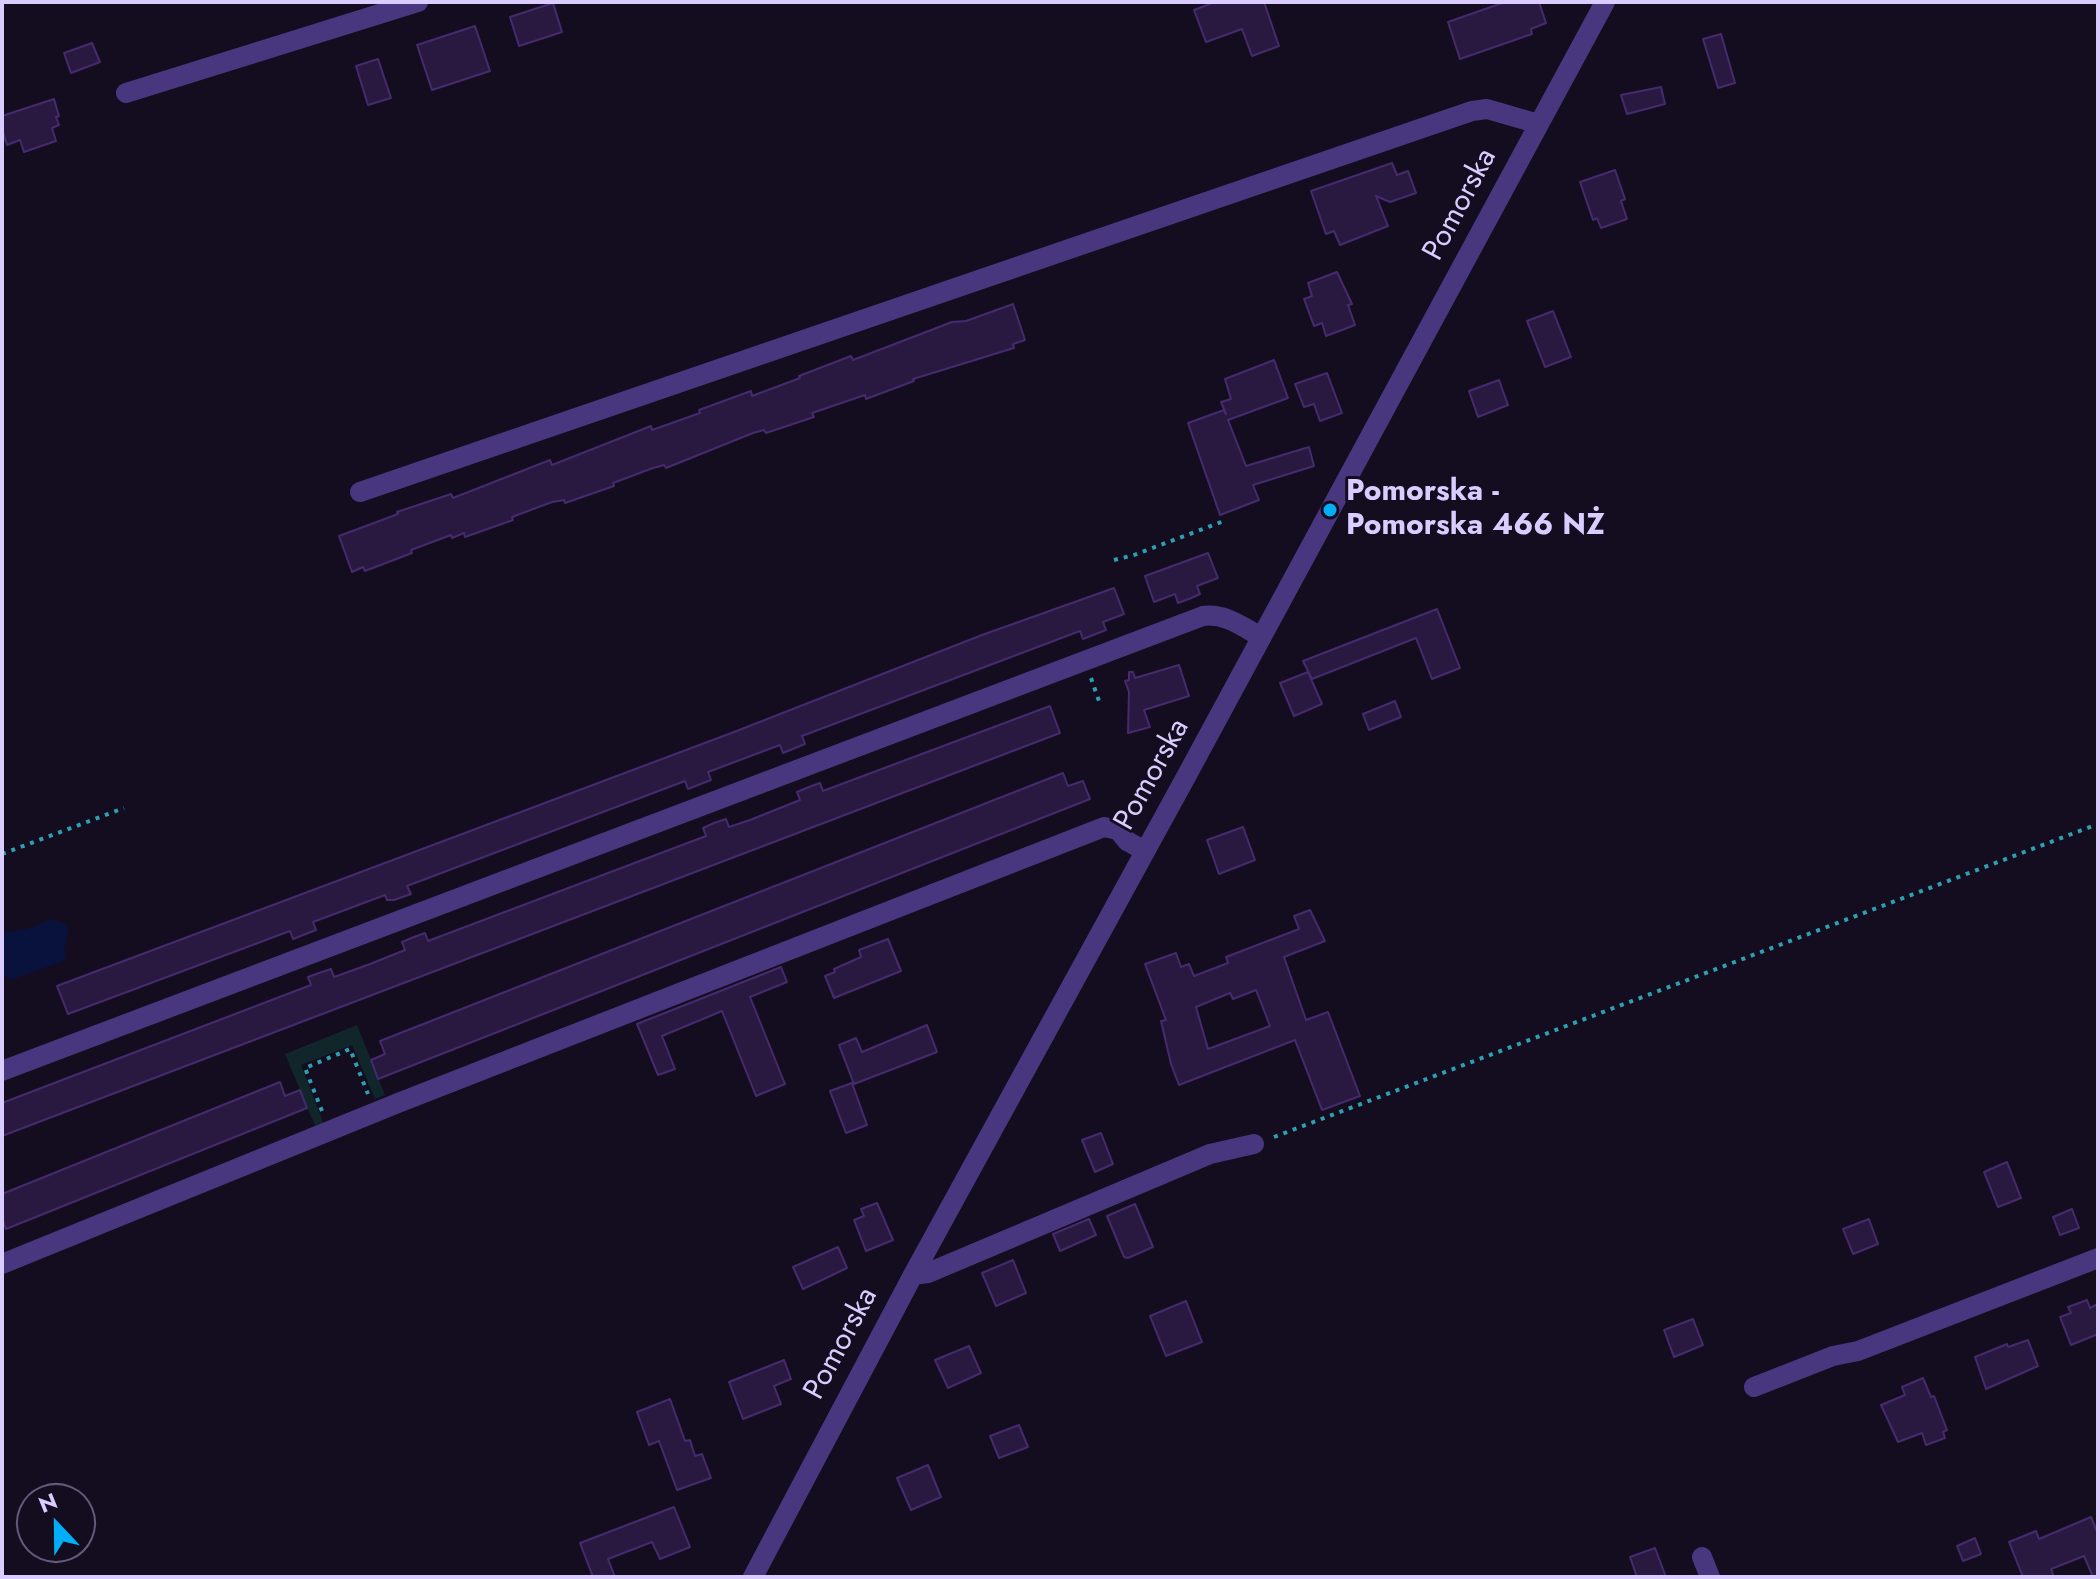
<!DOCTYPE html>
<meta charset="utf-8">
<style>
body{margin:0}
#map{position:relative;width:2100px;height:1579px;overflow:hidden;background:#140d20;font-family:Jost,sans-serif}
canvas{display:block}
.frame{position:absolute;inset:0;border:4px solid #dbccff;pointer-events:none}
.north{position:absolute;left:16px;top:1483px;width:80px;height:80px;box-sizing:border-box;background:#140d20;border:2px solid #645979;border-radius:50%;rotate:338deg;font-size:22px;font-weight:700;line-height:32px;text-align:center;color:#dbccff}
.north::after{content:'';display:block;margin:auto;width:28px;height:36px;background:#00aff7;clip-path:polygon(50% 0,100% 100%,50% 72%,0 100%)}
</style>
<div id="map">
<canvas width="2100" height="1579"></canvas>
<div class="frame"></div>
<div class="north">N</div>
</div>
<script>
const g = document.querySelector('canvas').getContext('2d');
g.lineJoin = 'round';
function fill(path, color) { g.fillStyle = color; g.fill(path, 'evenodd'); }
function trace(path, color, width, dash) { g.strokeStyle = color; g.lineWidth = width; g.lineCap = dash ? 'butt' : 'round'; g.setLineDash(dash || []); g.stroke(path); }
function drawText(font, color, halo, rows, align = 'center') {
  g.font = font + ' Jost,sans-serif'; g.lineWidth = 6; g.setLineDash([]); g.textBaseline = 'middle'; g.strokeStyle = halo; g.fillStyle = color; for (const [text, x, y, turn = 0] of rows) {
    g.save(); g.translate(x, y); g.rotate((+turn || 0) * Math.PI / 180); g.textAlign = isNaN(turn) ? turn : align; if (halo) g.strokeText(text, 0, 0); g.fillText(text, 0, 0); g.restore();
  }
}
fill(new Path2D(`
 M357,1025L385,1095L375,1099L352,1045L301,1065L323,1122L315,1126L285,1054Z`), '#10262a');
fill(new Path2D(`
 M51,919L65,924L69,930L64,950L66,960L11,980L2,974V933C20,931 35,928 51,919Z`), '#09123d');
const building = new Path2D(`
 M1215,2H1264L1279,46L1252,56L1242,29L1206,42L1194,10Z
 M1505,2H1539L1546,23L1531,29L1532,34L1460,59L1448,22Z
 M553,3L562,32L519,46L510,17Z
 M475,26L490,71L432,90L417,45Z
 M1721,34L1735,83L1718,88L1703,39Z
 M92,43L100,62L71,73L64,53Z
 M378,59L391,98L368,105L356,66Z
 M1661,87L1665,104L1627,114L1621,95Z
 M54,99L59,116L56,117L59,125L52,128L56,141L24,152L20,140L7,145L2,129V116Z
 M1392,163L1397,175L1408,171L1416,193L1390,202L1376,196L1388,226L1340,245L1334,231L1326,234L1311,191Z
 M1615,170L1625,199L1621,201L1627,219L1601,228L1597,218L1593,220L1580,182Z
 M1337,272L1352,304L1348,305L1355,325L1326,336L1322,323L1314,326L1304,299L1312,296L1308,283Z
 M1013,304L1025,340L1013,344L1014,348L913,379L914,381L866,399L865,395L812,413L814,417L766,433L764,430L753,433L666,468L664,465L653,468L613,483L614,486L565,503L564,500L552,502L512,517L513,520L465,537L464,533L452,538L451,535L411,550L412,553L365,571L363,567L352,572L339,536L398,514L397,512L451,494L453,498L550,460L552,465L651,426L652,430L700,413L699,410L751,391L752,396L800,378L799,376L851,356L853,360L952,322L966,321Z
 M1553,311L1571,357L1545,367L1527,321Z
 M1274,360L1288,398L1228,420L1246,466L1309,447L1314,466L1253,485L1259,500L1220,515L1188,423L1224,410L1226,414L1221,402L1231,399L1225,379Z
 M1327,373L1342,413L1320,421L1314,404L1304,407L1295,384Z
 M1499,380L1508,405L1478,417L1469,391Z
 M1208,553L1218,578L1197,586L1200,594L1189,599L1178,603L1175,594L1154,602L1145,576Z
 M1114,588L1124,614L1103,622L1106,630L1083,639L1080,631L802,736L805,744L783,753L780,745L708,772L711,780L688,789L685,781L407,886L411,894L394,900H387L385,895L313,922L316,930L293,939L290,931L68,1014L57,986L734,732L982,635Z
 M1437,609L1460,668L1432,679L1416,638L1312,679L1303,661Z
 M1179,665L1189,696L1144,710L1150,727L1128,733L1129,692L1125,681L1129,680V672H1133L1135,678Z
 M1308,672L1322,704L1294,716L1280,683Z
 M1395,701L1401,717L1369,730L1363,714Z
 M1050,706L1060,733L2,1136V1103L311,985L308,977L319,973L331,969L334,977L370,964L405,950L402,942L414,937L425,933L428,941L706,836L703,828L714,823L726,819L729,827L750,820L800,800L797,792L809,787L820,783L823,791Z
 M1063,773L1068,786L1083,781L1090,799L378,1079L371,1060L385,1054L380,1041Z
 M1243,827L1255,860L1219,874L1207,840Z
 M1310,910L1325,941L1284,957L1306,1020L1328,1012L1360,1096L1322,1110L1295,1040L1179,1085L1171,1064L1161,1021L1166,1020L1145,964L1176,953L1181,967L1189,964L1194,976L1228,963L1226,957L1299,929L1294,916ZM1256,990L1270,1026L1208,1049L1196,1007L1230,993L1233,999Z
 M888,939L901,971L834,998L825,976L835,972L834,969L861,957L859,950Z
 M781,967L787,982L750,997L785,1084L756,1096L722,1011L662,1036L675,1069L658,1075L637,1024Z
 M927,1025L937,1052L854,1084L839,1045L856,1038L862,1052Z
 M280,1082L285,1096L300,1090L307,1108L6,1229L2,1218V1194Z
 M852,1083L867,1125L846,1133L830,1091Z
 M1101,1133L1113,1164L1095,1172L1082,1140Z
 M2007,1162L2021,1198L1998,1207L1984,1172Z
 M877,1203L893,1240L866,1251L854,1220L864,1216L861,1209Z
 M1135,1204L1153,1247L1128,1258L1124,1257L1107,1216Z
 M2072,1209L2079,1228L2060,1235L2053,1217Z
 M1089,1219L1096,1235L1060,1251L1053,1234Z
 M1869,1219L1878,1244L1853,1254L1843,1229Z
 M838,1247L847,1268L803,1289L793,1267Z
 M1013,1260L1026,1293L996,1306L982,1273Z
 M2087,1300L2090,1308L2098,1304V1334L2071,1345L2060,1317L2071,1313L2068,1307Z
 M1186,1301L1202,1342L1166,1356L1150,1316Z
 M1693,1319L1703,1345L1674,1357L1664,1330Z
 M2028,1340L2038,1366L1986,1389L1975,1357L2007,1344L2008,1347Z
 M969,1346L981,1373L948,1388L935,1360Z
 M784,1360L791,1379L774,1386L781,1404L743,1419L729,1382Z
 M1923,1378L1931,1397L1934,1396L1947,1430L1943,1432L1945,1438L1926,1445L1922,1433L1898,1442L1881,1405L1905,1395L1902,1387Z
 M670,1399L685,1441L690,1440L695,1456L702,1454L711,1478L677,1490L659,1441L649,1445L637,1412Z
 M1019,1425L1028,1447L999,1458L990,1436Z
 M928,1465L941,1497L911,1510L897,1478Z
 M674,1507L690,1547L660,1559L652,1542L608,1559L615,1577H593L580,1543Z
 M2091,1517L2098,1534V1577H2093L2084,1556L2051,1569L2054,1577H2023L2009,1542L2036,1531L2039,1539Z
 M1975,1538L1981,1554L1963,1561L1957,1546Z
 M1655,1548L1666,1577H1637L1630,1557Z`);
fill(building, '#291941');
trace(building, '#452b6d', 2);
trace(new Path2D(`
 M1114,560L1134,555L1224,521
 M1091,678L1100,704
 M2,854L124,808
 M322,1111L305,1068L350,1049L368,1094
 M1274,1137L2098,824`), '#2da0b2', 4, [4, 6]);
trace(new Path2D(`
 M126,93L418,2
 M360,492L1472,111L1487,109L1539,124
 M2,1071L1203,616C1225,613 1243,627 1261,637
 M2,1264L398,1103L1104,827L1118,830L1127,841L1145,851
 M913,1275L928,1273L1210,1154L1254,1144
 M1754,1387L1833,1356L1858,1351L2098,1258
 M1702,1557L1710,1577
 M753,1577L913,1275L1187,775L1605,2`), '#48377f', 20);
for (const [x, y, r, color] of [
 [1330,510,8,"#00aff7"]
]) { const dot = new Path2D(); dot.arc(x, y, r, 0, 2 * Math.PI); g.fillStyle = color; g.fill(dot); trace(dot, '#140d20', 3); }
drawText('30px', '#dbccff', '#140d20', [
 ["Pomorska",1461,205,-62],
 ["Pomorska",1153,775,-61],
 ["Pomorska",842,1344,-62]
]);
drawText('bold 30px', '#dbccff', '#140d20', [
 ["Pomorska -",1346,493],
 ["Pomorska 466 NŻ",1346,527]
], 'left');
</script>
